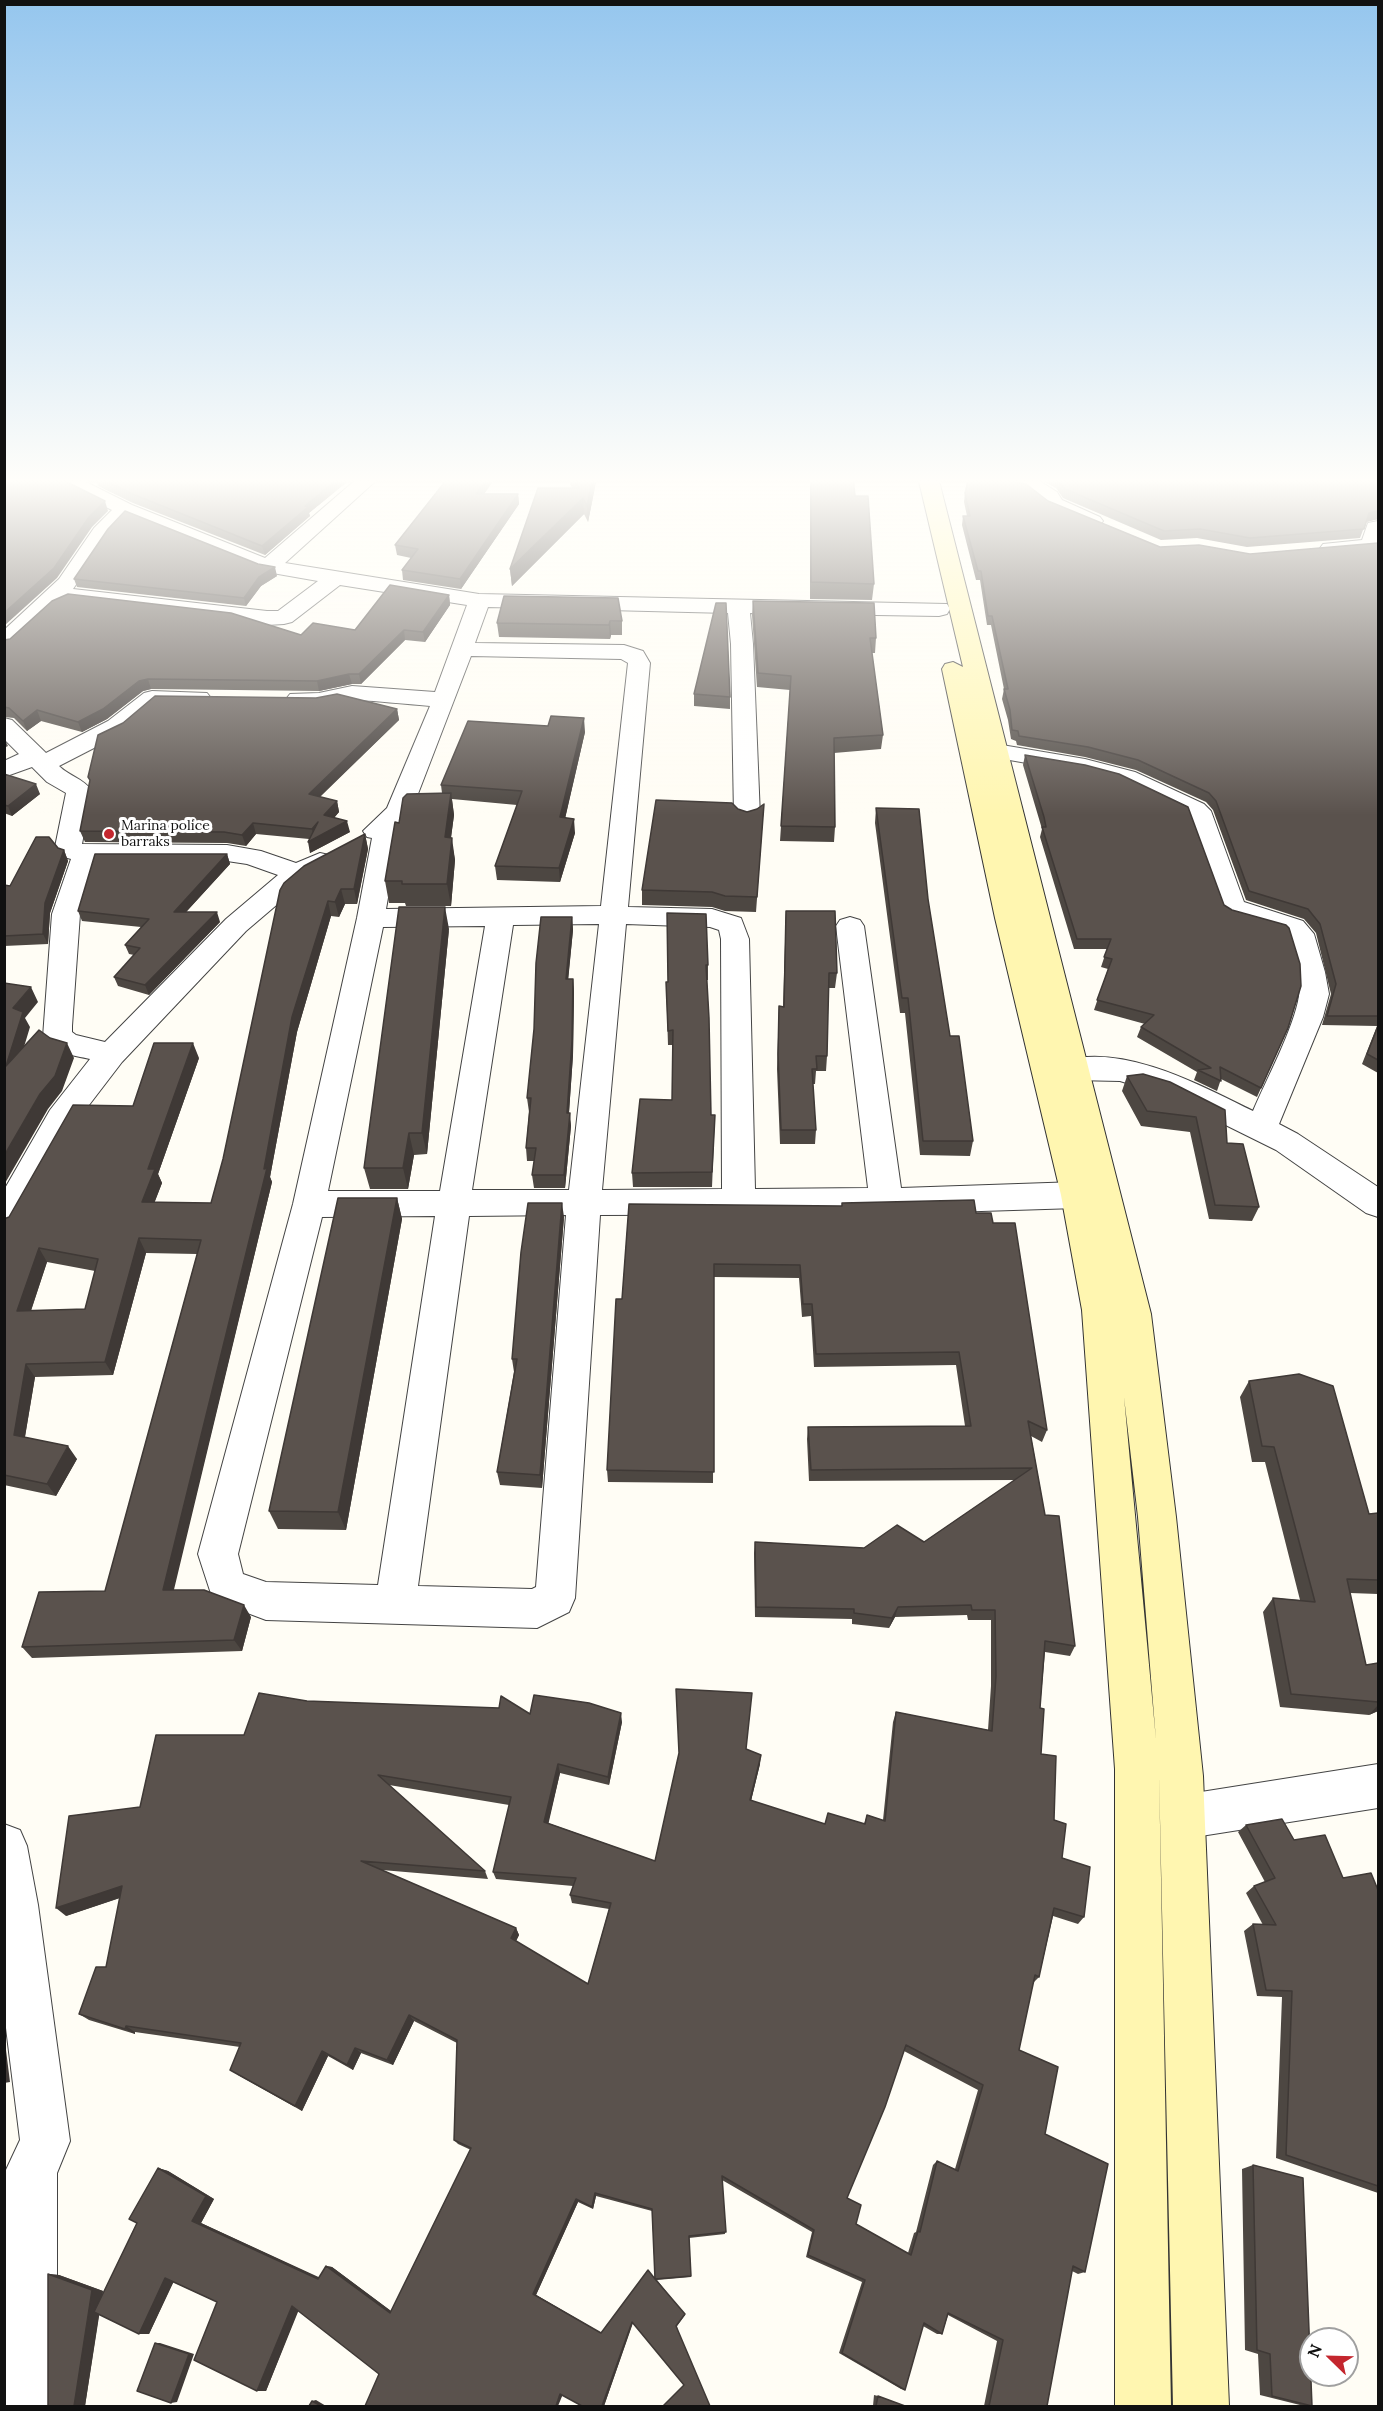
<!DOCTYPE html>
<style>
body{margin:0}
#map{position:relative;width:1383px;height:2411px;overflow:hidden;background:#fffdf5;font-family:Lora,serif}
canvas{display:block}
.frame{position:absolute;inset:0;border:6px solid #111;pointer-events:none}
.north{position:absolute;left:1299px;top:2327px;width:60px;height:60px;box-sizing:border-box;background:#fff;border:2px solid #a0a0a0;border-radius:50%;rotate:293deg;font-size:16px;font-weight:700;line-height:24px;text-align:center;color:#111}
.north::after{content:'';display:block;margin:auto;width:21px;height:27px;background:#c4262e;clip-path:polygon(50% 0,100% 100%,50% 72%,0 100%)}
</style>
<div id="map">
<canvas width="1383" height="2411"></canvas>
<div class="frame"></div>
<div class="north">N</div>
</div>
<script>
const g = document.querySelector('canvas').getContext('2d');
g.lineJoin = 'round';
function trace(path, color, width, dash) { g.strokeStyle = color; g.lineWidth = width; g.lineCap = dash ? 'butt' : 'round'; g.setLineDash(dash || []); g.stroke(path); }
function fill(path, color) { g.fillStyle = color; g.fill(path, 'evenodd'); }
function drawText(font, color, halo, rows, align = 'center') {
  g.font = font + ' Lora,serif'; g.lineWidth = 6; g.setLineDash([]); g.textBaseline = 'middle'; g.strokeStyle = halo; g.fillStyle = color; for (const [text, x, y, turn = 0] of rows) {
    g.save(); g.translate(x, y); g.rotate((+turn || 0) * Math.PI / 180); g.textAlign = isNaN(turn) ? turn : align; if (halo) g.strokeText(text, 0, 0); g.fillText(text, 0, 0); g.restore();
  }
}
const minor = new Path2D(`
 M51,477H76L132,505L265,558L359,477H380L285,563L479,594L947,604L950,609L947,614L939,616L750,613L753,644L760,817L756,822L747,825L738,822L734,817L731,644L728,613L488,607L475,643L624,645L643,651L650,663L628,907L712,909L741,918L749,939L755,1189L868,1188L836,926L840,920L850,917L860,920L864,926L901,1188L1077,1182L1089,1186L1093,1195L1089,1204L1077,1208L886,1214L600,1215L575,1598L569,1612L537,1628L266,1620L213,1600L198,1554L293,1204L357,918L372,838L367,837L363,831L387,808L430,706C405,704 380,701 355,700C331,700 317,711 290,704L286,699L290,694L319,693L352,686L435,692L467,605L340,585L292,622L284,624L267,625L171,612L71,602L54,609L12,647L4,649V630L59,579L94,528L112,510L53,481ZM127,517L261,571L318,581L278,611H267L73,589L109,536ZM471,656L621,659L628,663L601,906L386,909L401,823L411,812ZM599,924L569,1190H472L513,925ZM626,924L710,927L719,930L721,939L722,1189L602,1190ZM485,926L440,1191H328L383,927ZM566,1215L536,1587L532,1589L418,1586L469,1216ZM435,1216L378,1585L266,1582L243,1574L238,1554L322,1217Z
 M971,477H1023L1041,482L1057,492L1062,500L1100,517L1103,521L1100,525H1086L1047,508L1042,499L1027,490L980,483L973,481Z
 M1378,521V550L1330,554L1323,552L1320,548L1323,544L1362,540L1368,523Z
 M152,691L207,693L211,698L207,703L158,705L125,732L59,766C69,776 83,778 92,791L82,844L227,845L261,851L296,863L320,853L329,855L333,861L329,867L307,879L246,931L122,1062L73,1126L16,1230L4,1234V1190L50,1110L90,1059C73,1055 53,1054 43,1037L52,914L71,859L64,857L55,847L66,793L47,782L32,767L4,777V761L19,754L4,739V718L12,720L46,753L108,721L144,693ZM97,861H227L247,864L278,875L226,919L105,1042L76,1035L72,1032V1026L80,914Z
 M996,744L1085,759L1135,772L1204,804L1211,811L1244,902L1303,921L1314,934L1325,972L1329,994L1323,1017L1279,1124L1298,1134L1378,1187V1217L1366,1213L1276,1150L1165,1095L1120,1081L1074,1080L1063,1077L1059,1069L1063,1061C1124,1043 1200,1085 1253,1111C1266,1080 1294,1028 1299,996C1302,977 1292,955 1287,937L1283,933L1229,918L1222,913L1187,815L1117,782L1083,773L987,756L984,751L987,746Z
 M1378,1764V1808L1182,1839L1166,1833L1160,1817L1166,1801L1182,1795Z
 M4,1824L20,1830L27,1846L38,1905L70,2141L57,2173V2406H4L5,2172L20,2140L4,2012Z`);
const secondary = new Path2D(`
 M918,477H938L1151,1314L1176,1517L1203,1776L1229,2406H1173L1159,1773L1171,2406H1115V1769L1082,1310L1061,1195L995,918L942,669L945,664L953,662L963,667ZM1124,1397L1138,1517L1156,1740Z`);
trace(minor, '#444', 2);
trace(secondary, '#333', 2);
fill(minor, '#fff');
fill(secondary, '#fff6b0');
fill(new Path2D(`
 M96,477H353L309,513L310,516L265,555L133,503L98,486Z
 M444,477H496L484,494H518L519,504L461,589L403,580L402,570L411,558L397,555L395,545L444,483Z
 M567,477H597L588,522L584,514L512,586L510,569L572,488Z
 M772,477H853L855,496L874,584L872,600L810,599V481H773Z
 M1035,477H1378V520V519L1366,522L1360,538L1247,547L1197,538L1161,540L1063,498L1056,488Z
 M965,493L1048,501L1160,547L1250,554L1378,543V1073L1362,1064L1377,1026L1322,1025L1331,994L1316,933L1304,919L1246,900L1213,810L1206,802L1136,770L1085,757L1017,745L1016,741L1011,739L1008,720L1002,699L1004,689L991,625H987L980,580H976L962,525L963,516H967L964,502Z
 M277,576L261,586L246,606L77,587L74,579Z
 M449,595L450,605L425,642L405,640L361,684H352L319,691L151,689L143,691L107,719L82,732L41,721L27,731L14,718L4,717V640L301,635L355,630Z
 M753,601L876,638L875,653H872L883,735L881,749L834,753L835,827L834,842L780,841L790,690L757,687L752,615Z
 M622,621V635H611L610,639L499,637L497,623Z
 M694,694L730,697V709L694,706Z
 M397,709L399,720L320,797L337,801L339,812L334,818L350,832L310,853L309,839L256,834L246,846L227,843L85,842L80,831Z
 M585,732L565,818L575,833L560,882L497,880L495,866L517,805L452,799L454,815L451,838L455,860L451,906H406L405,903H389L385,881L399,823L442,793L441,785Z
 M1025,755L1224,905L1288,1028L1257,1097L1221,1079L1217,1091L1194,1080L1197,1072L1137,1037L1141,1027L1145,1024L1094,1010L1108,969L1101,967L1107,949H1074L1040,837L1042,829L1023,765Z
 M4,774L40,794L12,816L4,813Z
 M764,804L756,912L725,911L712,907L642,905V890L738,809L747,812L757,809Z
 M876,808L928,899L950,1036L973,1141L970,1156L920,1155L905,1013H900L875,823Z
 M365,834L368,849L357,904H345L339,917L331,916L297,1032L270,1177L272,1182L173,1590L251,1617L242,1651L32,1658L22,1647L105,1591L197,1254L146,1253L113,1375L35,1377L25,1437L77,1459L56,1496L4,1485V1219L9,1217L133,1106L199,1058L158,1174L162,1183L154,1203H211L223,1159L280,890ZM47,1262L95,1271L85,1309L31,1311Z
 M58,848L64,850L68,861L50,913L48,944L4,946V885L10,886Z
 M227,854L230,864L186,912L220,922L149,995L118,986L114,977L134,955L129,954L125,945L141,927L82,921L78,911Z
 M786,911L837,973L835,988H828L827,1056L826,1071H816L815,1084H813L816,1130L815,1144H780L777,1069L779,1006L783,1007Z
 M667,913L708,965V980H707L711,1115H715L712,1187H633L632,1173L672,1100V1045H668L666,982H668Z
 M572,917L573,930L568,979H573L574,992L573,1055L569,1113L571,1126L565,1188H534L532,1175L534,1161H527L526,1148L529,1112L527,1098Z
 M449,929L427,1154L414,1155L408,1189H370L364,1168Z
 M1143,1074L1227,1143L1259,1207L1252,1221L1209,1219L1190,1132L1141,1126L1122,1091L1127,1076Z
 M397,1198L402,1219L346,1530L278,1529L269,1511Z
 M629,1204L976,1213L993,1223L1047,1430L1042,1442L1031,1436L1045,1515L1075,1646L1070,1656L1045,1652L1040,1708L1041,1754L1062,1858L1084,1917L1078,1924L1053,1916L1039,1977L1033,1983L1019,2050L1045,2134L1085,2272L1078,2274L1072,2271L1047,2406H984L997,2341L948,2315L942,2334H937L923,2326L905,2390L901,2389L839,2353L862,2282L806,2257L812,2232L722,2180L725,2234L689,2238L691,2277L657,2280L685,2315L677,2326L684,2385L633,2323L604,2406H582L562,2395L379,2374L298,2310L266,2391L217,2302L173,2282L149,2334H139L99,2314L85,2406L48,2274L59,2275L103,2291L102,2296L137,2223L158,2168L168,2171L214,2199L201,2223L319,2278L326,2266L332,2267L391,2311L471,2150L458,2144L454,2140L457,2043L414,2021L393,2065L361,2053L353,2070L328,2056L302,2111L238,2075L240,2047L135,2032V2034L89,2020L79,2014L106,1967L120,1898L66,1916L140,1807L244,1735L307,1701L530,1714L622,1722L609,1785L560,1773L548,1823L655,1861L746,1749L760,1764L751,1801L825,1824H864L867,1815L883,1820L893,1722L896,1712L988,1730L991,1686V1620H968L967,1615L895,1617L889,1628L852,1624V1619L755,1617L754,1553L755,1542L864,1548L924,1542L1015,1480L809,1481L807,1439L808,1427L965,1426L956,1365L814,1367L811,1316L802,1317L799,1278L714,1277L713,1483L608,1482L607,1470L622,1299ZM389,1785L509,1805L493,1872L496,1879L573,1886L570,1895L572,1903L609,1909L588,1984L516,1941L519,1935L516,1928L382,1870L488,1879L485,1871ZM904,2051L978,2090L955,2169L937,2161L933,2165L916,2232L914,2233L908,2253L856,2224L847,2198ZM596,2196L652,2211L655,2279L601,2333L536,2295L578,2202L593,2209Z
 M564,1217L542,1488L500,1485L497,1472L514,1372L512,1359Z
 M1249,1381L1369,1514L1378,1513V1594L1350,1593L1366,1665L1378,1663V1711L1369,1715L1280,1707L1263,1612L1273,1598L1300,1600L1265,1462H1252L1240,1397Z
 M1246,1825L1294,1840L1343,1878L1378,1890V2193L1276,2158L1282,1997L1257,1996L1244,1931L1253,1924L1263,1925L1246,1893L1254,1886L1265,1882L1238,1832Z
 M1253,2165L1312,2406L1300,2405L1260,2395L1258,2354L1245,2350L1242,2169Z
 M874,2395L878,2396L905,2406H873Z`), '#4d4742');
fill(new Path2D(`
 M340,477H353L309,513L310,516L265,555L262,546L305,506Z
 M488,477H496L477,504L476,494Z
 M593,477H597L588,522L587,506Z
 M518,494L519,504L461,589L460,579Z
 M583,498L584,514L512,586L510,569Z
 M105,501L108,511L92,527L57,578L4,626V613L89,517Z
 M1378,511V519L1366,522L1369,513Z
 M275,567L277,576L261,586L246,606L244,598L259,577Z
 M449,595L450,605L425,642L423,632Z
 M610,621L611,635L610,639L609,625Z
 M404,630L405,640L361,684L359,674Z
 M349,674L352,684L319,691L317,681Z
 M148,679L151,689L143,691L107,719L82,732L78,722L139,681Z
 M397,709L399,720L311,805L309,794Z
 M37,710L41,721L27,731L23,721Z
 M584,718L585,732L562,832L560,817Z
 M4,738L8,746L4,748Z
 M36,784L40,794L12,816L8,806Z
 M451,793L454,815L448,859L445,837Z
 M337,801L339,812L326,827L324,815Z
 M574,819L575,833L560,882L559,868Z
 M347,821L350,832L310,853L308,842L314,838L312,829L318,822Z
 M253,823L256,834L246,846L242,835Z
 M365,834L368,849L357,904L354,889Z
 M452,838L455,860L451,906L447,884Z
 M64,850L68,861L50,913L48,944L43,934L45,903Z
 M227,854L230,864L177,922L174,912Z
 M341,889L345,904L339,917L335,902Z
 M328,901L331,916L297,1032L270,1177L272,1182L171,1602L163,1590L264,1169L292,1017Z
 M445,907L449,929L427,1154L422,1133Z
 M217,912L220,922L149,995L145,985Z
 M572,917L573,930L567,992L566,979Z
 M573,979L574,992L573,1055L568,1126L567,1113Z
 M31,987L38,1002L25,1018L30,1027L14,1080L6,1066L13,1008Z
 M67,1043L74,1058L62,1091L48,1109L4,1185V1156Z
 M193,1043L199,1058L158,1174L162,1183L149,1217L142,1202L148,1169Z
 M570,1113L571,1126L565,1188L564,1175Z
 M409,1133L414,1155L408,1189L403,1168Z
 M397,1198L402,1219L346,1530L338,1512Z
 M562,1203L564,1217L542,1488L540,1475Z
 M139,1238L146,1253L113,1375L105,1362Z
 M39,1248L47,1262L26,1325L17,1311Z
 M26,1364L35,1377L23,1448L14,1435Z
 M68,1446L77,1459L56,1496L47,1484Z
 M244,1605L251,1617L242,1651L234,1640Z
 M898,1607L895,1617L889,1628L892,1618Z
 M1378,1705V1711L1369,1715Z
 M621,1713L622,1722L609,1785L608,1777Z
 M761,1755L760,1764L749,1809L750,1800Z
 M558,1764L560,1773L547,1830L544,1822Z
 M122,1886L131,1894L66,1916L56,1908Z
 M516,1928L519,1935L514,1945L511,1938Z
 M409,2015L414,2021L393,2065L387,2060Z
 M126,2026L135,2032V2034L125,2029Z
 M4,2034L10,2082L4,2083Z
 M355,2048L361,2053L353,2070L347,2065Z
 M322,2051L328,2056L302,2111L295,2106Z
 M158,2168L168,2171L214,2199L201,2223L325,2280L318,2279L192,2221Z
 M595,2193L596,2196L593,2209L592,2207Z
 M576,2199L578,2202L536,2295L603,2334L533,2294Z
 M326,2266L332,2267L395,2314L390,2313Z
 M48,2274L59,2275L103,2291L85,2406H74Z
 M165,2278L175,2279L149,2334H139Z
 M292,2306L300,2307L266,2391H257Z
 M632,2322H633L604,2406H602Z
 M155,2343H160L194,2354L177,2402L171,2403Z
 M560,2394H563L558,2406H556Z
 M316,2400L326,2406H321L312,2401Z`), '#3f3936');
const building = new Path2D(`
 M4,477H57L105,501L89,517L54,568L4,613Z
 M98,477H340L305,506L308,507L262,546L130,493Z
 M444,477H488L476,494H518L460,579L402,570L418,549L395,545L444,483Z
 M574,477H593L587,506L583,498L510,569L538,488H579Z
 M811,477H853L855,496H868L874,584L811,582Z
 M969,477H987L1026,484L1048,501L1160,547L1199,545L1250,554L1378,543V1016H1327L1336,984L1320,924L1308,909L1249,891L1216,801L1209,793L1138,760L1088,747L1019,736L1018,731L1012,730L1010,710L1004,689H1008L992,616H988L981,571H978L963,516H970L965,493Z
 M1054,477H1378V511L1369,513L1364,529L1250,538L1200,529L1164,531L1065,489L1058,479Z
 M125,511L258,564L275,567L259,577L244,598L74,579L108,529Z
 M390,585L449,595L423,632L404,630L359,674H349L317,681L148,679L139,681L103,709L78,722L37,710L23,721L9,708L4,707V640L10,639L52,601L68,594L231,613L301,635L313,623L355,630Z
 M504,596L618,598L622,621H610L609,625L497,623Z
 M753,601L874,603L876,638H870L883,735L834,738L835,827L781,826L791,676L758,673Z
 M716,603H726L730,697L694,694Z
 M337,694L397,709L309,794L337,801L324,815L347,821L308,842L318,822L312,829L253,823L242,835L224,832L80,831L90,780L88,777L98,735L123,723L155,696L316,698Z
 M551,716L584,718L560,817L574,819L559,868L495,866L522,791L441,785L468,721L548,726Z
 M1025,755L1085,765L1119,774L1188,807L1224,905L1232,910L1286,925L1289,928L1300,964L1301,986L1288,1028L1261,1088L1220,1067L1221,1081L1198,1070L1211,1068L1141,1027L1154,1015L1097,1000L1112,959L1104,957L1111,939H1077L1042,827H1046L1044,817Z
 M4,774L36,784L8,806L4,805Z
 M451,793L445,837L452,838L447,884H402V881H385L395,822L399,823L403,798L407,794Z
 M656,800L732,803L738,809L747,812L757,809L764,804L757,897L725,896L712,892L642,890Z
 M876,808L919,809L928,899L950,1036H959L973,1141H923L908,998H902Z
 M365,834L354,889H341L335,902L328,901L292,1017L264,1169L267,1168L163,1590H204L244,1605L234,1640L22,1647L39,1592L105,1591L201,1240L139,1238L105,1362L26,1364L14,1435L68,1446L47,1484L4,1475V1219L9,1217L73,1105L133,1106L154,1043H193L148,1169H155L142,1202L211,1203L223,1159L280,890L284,883L304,866ZM39,1248L98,1259L85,1309L17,1311Z
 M36,837H49L58,848L64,850L45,903L43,934L4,936V885L10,886Z
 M95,854H227L174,912H217L145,985L114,977L140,948L125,945L149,919L78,911Z
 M399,907H445L422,1133H409L403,1168H364Z
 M786,911H835L837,973H829L827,1056H816L817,1069H812L816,1130H781L778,1054L779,1006L784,1007Z
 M667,913L706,914L708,965H706L709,1018L711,1115H715L712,1172L632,1173L640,1099L672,1100L673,1030L668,1031L666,982H668Z
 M541,917H572L566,979H573L572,1041L567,1113H570L564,1175H532L536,1148H526L531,1098H527L534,1029L536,963Z
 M4,983L31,987L13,1008L23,1012L6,1066L39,1030L50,1038L67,1043L55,1076L40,1094L4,1156Z
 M1378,1026V1060L1367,1054Z
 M1143,1074L1170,1082L1225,1110L1227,1143L1243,1144L1259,1207L1215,1205L1196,1117L1147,1111L1127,1076Z
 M338,1198H397L338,1512L269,1511Z
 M974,1200L976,1213H991L993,1223H1015L1047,1430L1028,1421L1045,1515L1059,1516L1075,1646L1045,1641L1040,1708L1044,1709L1041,1754L1056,1756L1054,1820L1066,1824L1062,1858L1090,1867L1084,1917L1054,1908L1039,1977L1035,1975L1019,2050L1058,2067L1045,2134L1108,2164L1085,2272L1073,2266L1047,2406H989L1003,2340L948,2313L942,2334L924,2323L905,2390L842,2353L865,2280L808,2255L814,2230L722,2176L726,2232L689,2236L691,2276L655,2279L685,2314L676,2326L710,2406H663L684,2385L632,2322L602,2406H582L560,2394L556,2406H365L379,2374L292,2306L257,2391L194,2360L217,2302L165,2278L139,2334L94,2312L137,2223L129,2219L158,2168L206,2196L192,2221L318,2279L326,2266L390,2313L471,2148L454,2140L457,2040L409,2015L387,2060L355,2048L347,2065L322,2051L295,2106L230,2070L241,2043L126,2026L125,2029L79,2014L96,1967H106L122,1886L56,1908L69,1816L140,1807L156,1735H244L259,1693L307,1701L499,1708L501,1696L530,1714L534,1695L589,1703L621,1713L608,1777L558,1764L544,1822L655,1861L679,1753L676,1689L752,1693L746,1749L761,1755L750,1800L825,1824L828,1813L865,1824L867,1815L885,1821L896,1712L992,1731L996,1676L995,1610H972L971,1605L898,1607L892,1618L854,1613V1609L756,1607L755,1542L864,1548L897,1525L924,1542L1032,1468L811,1470L808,1427L971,1426L959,1352L816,1354L812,1304H803L800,1265L714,1264V1472L607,1470L616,1299H622L629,1204L842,1206V1203ZM378,1775L511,1797L493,1872L576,1878L570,1895L611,1903L588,1984L511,1938L516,1928L361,1861L485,1871ZM906,2045L983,2085L958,2171L937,2161L920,2232L918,2231L911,2255L856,2224L861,2205L847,2198L885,2107ZM595,2193L652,2209L655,2279L648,2270L601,2333L533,2294L576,2199L592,2207Z
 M528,1203H562L540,1475L497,1472L517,1359H512L521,1252Z
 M1299,1374L1333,1386L1369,1514L1378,1513V1580L1347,1579L1366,1665L1378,1663V1702L1291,1694L1273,1598L1315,1602L1274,1447L1262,1446L1249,1381Z
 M1282,1819L1294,1840L1325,1835L1343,1878L1371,1873L1378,1890V2186L1286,2155L1292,1991L1266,1990L1253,1924L1276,1925L1254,1886L1275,1878L1246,1825Z
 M1253,2165L1303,2178L1312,2406L1272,2396L1270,2354L1257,2350Z
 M48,2274L92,2290L74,2406H48Z
 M155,2343L189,2354L171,2403L137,2391Z
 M878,2396L905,2406H876Z
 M312,2401L321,2406H309Z`);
fill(building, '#5a524d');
trace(building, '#3f3936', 1.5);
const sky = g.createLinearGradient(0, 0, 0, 815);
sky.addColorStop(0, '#95c6ee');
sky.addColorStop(0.59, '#fffefa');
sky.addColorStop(1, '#fffefa00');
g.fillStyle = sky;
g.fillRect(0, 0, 1383, 815);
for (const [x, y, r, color] of [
 [109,834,6,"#c4262e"]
]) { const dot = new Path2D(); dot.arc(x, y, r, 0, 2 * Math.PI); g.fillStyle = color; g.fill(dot); trace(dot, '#fff', 2); }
drawText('14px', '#111', '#fff', [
 ["Marina police",121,826],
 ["barraks",121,842]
], 'left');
</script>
